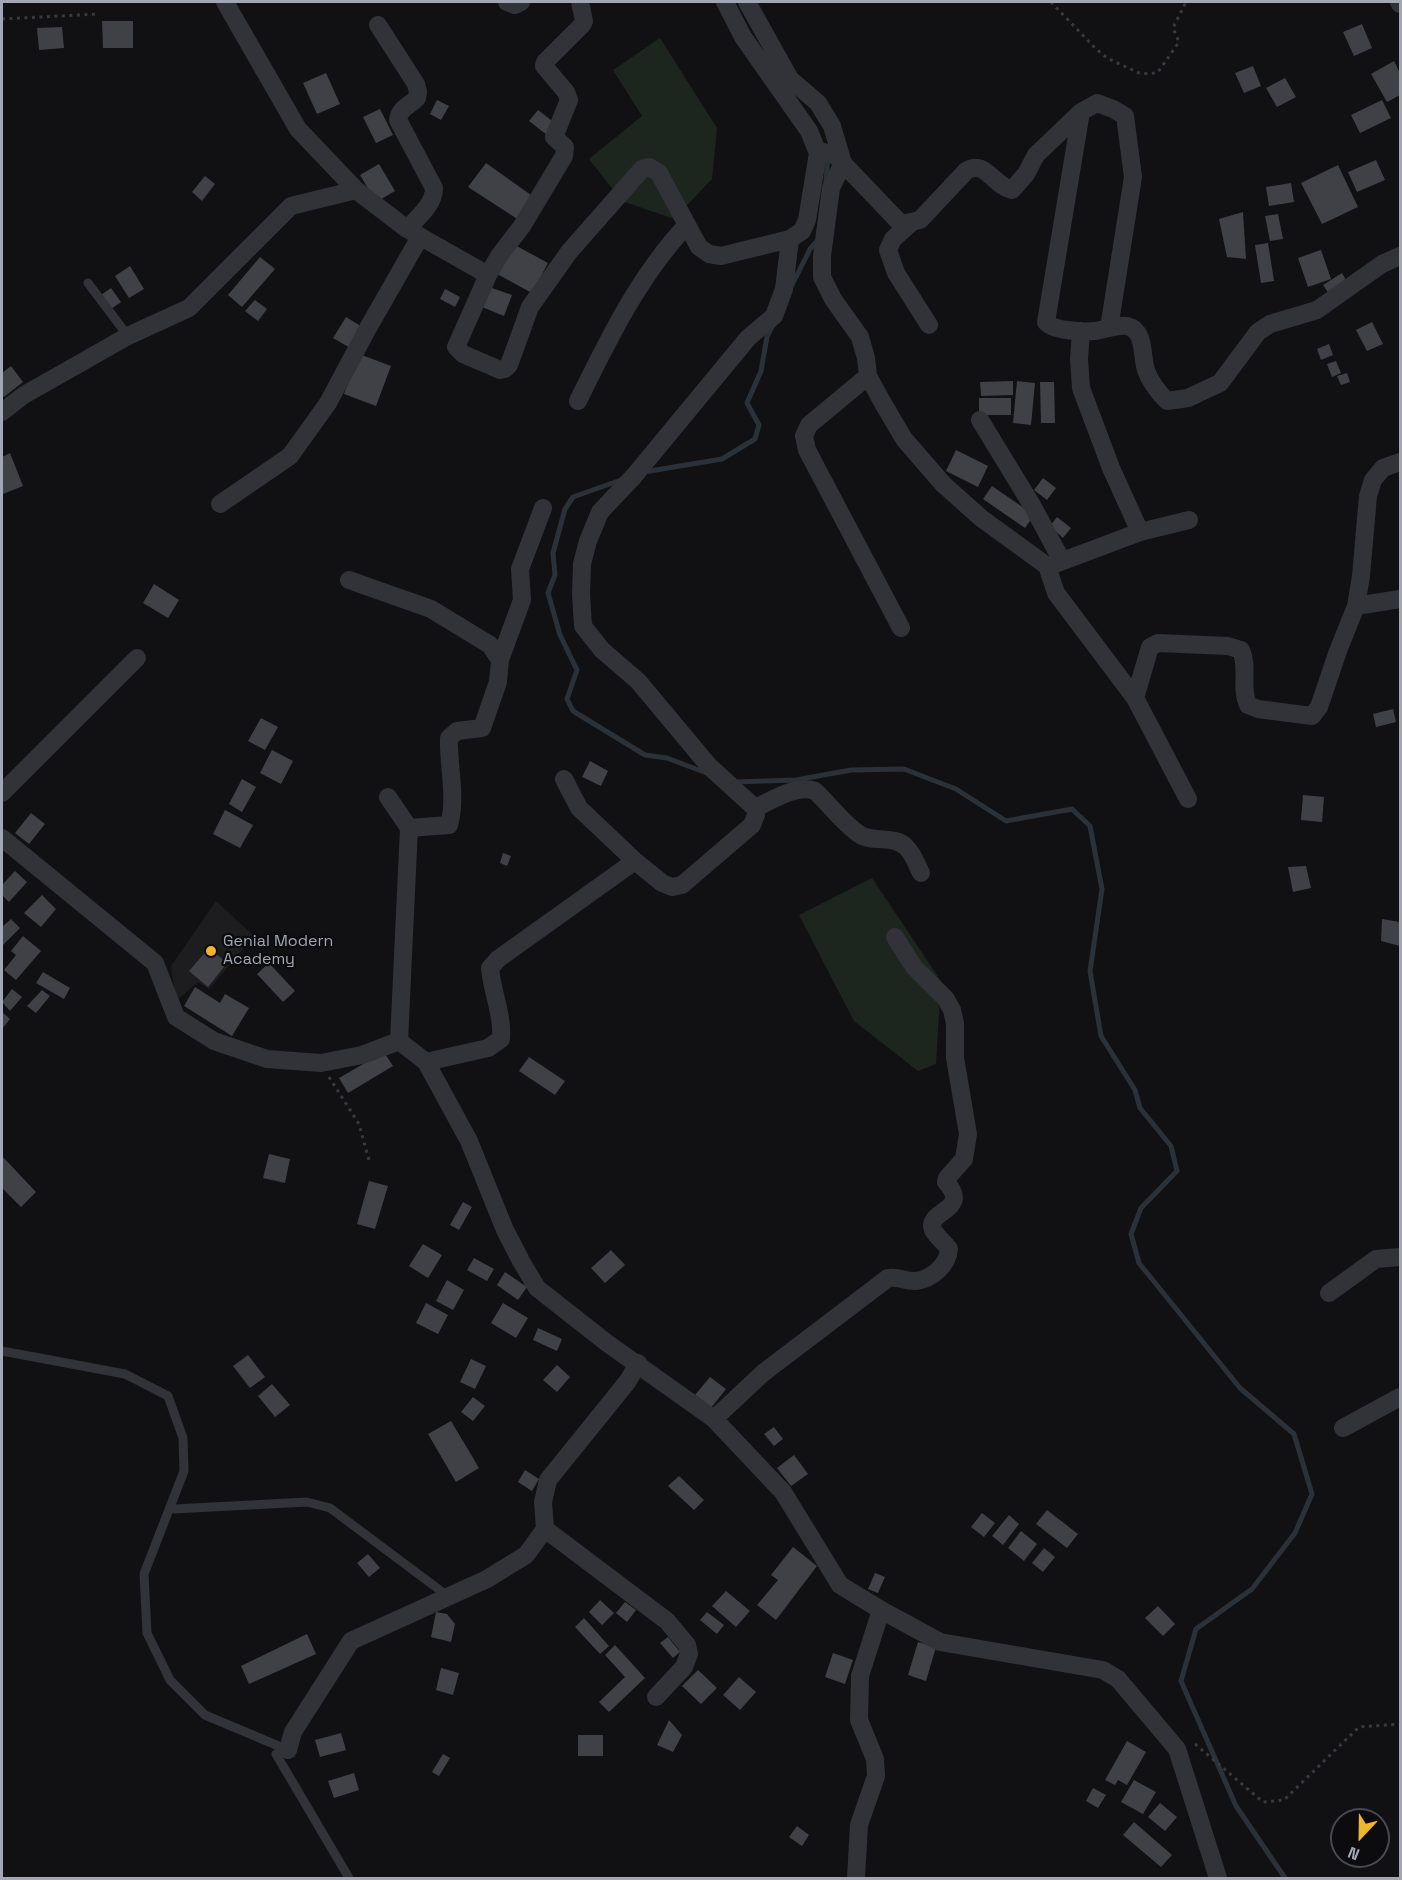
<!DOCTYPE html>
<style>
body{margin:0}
#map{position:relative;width:1402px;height:1880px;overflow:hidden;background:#111113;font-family:"Space Grotesk",sans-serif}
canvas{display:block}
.frame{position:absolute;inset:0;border:3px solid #a3a7b3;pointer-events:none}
.north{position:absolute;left:1330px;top:1808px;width:60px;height:60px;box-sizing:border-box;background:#0c0c0e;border:2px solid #484a50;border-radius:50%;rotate:202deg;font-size:16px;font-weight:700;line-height:24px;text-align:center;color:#a3a7b3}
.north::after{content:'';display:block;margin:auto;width:21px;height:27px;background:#efb52d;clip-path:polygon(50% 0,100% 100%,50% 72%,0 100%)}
</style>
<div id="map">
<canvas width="1402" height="1880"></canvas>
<div class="frame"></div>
<div class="north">N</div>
</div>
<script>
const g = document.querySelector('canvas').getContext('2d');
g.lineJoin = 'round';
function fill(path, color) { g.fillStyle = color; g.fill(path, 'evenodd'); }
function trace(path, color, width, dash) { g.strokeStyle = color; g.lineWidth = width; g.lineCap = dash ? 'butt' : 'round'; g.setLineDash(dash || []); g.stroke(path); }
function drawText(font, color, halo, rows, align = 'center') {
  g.font = font + ' "Space Grotesk",sans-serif'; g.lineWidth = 4.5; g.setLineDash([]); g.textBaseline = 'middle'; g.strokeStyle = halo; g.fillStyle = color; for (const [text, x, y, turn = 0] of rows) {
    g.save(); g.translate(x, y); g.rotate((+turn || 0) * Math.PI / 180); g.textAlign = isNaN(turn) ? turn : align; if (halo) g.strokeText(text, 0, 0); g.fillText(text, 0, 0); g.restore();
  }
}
fill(new Path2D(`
 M216,901L254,936L209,989L198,982L176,1001L171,966Z`), '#1d1d20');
fill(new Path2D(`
 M660,38L717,128L712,179L674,219L622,201L589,159L642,116L613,70Z
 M872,878L941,981L936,1064L918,1071L854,1021L799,915Z`), '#1d251f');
trace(new Path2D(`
 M826,182L828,155
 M791,287L810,249L817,241
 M644,472L722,459L755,439L759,425L747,403L761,371L767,337L773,325
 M621,480L573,497L565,509L553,553L555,575L548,593L560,635L577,670L567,699L573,711L645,755L667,758L709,774
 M734,782L796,780L851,770L904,769L956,789L1006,821L1072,809L1090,826L1102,889L1090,971L1101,1036L1135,1090L1140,1108L1171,1146L1177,1171L1141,1208L1131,1234L1139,1263L1240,1388L1294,1434L1312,1494L1295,1533L1252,1589L1196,1629L1181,1681L1236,1806L1285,1878`), '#2a3138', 5);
fill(new Path2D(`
 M102,21H133V48H103Z
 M1362,24L1372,48L1354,56L1343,32Z
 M62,27L64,48L39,50L37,28Z
 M1394,61L1400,73V95L1387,102L1371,74Z
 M1253,66L1261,86L1244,93L1235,73Z
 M326,73L340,104L317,114L303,83Z
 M1285,78L1296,97L1277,107L1266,88Z
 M437,100L449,106L441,120L430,114Z
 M1382,100L1391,118L1360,133L1351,115Z
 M380,109L393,135L376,143L363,117Z
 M538,110L556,124L547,135L529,121Z
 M1376,160L1385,180L1357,192L1348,172Z
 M486,163L538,200L522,222L468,187Z
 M379,164L395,191L376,202L360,175Z
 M1338,165L1358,207L1322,224L1301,183Z
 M205,176L215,184L202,201L192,192Z
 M1291,183L1294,202L1269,206L1266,187Z
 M1243,212L1246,259L1227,257L1219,219Z
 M1278,214L1283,239L1270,241L1265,216Z
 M1268,243L1274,281L1261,283L1255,245Z
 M513,244L548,263L532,293L497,274Z
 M1321,250L1331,279L1308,287L1298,258Z
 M260,257L275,269L242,307L228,295Z
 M130,266L144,289L129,298L115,276Z
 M1342,273L1350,287L1332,298L1323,285Z
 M489,287L512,295L504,316L482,307Z
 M111,288L121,302L111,309L101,295Z
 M445,289L460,297L455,307L440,299Z
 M255,300L267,309L258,321L245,311Z
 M346,317L364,328L352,349L333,338Z
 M1372,322L1383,344L1367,351L1356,330Z
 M1329,344L1333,355L1321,360L1317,349Z
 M359,354L391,366L376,406L344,394Z
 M1336,361L1341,373L1332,377L1327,364Z
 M11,366L23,382L4,397L2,394V373Z
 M1347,373L1350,382L1341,385L1337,376Z
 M1013,381V395L981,396L980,382Z
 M1017,381L1035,383L1031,425L1013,423Z
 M1040,382H1054L1055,423H1041Z
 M979,398H1011V415H979Z
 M956,450L988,466L978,487L946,471Z
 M10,453L23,486L3,494L2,457Z
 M1043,478L1056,488L1047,500L1034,490Z
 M992,486L1034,515L1025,528L983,499Z
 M1057,517L1071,528L1063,538L1050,526Z
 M154,584L179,600L168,618L143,603Z
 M1393,709L1396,722L1376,727L1373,714Z
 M261,718L278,727L265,750L248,741Z
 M272,750L293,761L281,784L260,773Z
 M590,761L608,771L601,786L582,777Z
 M242,779L256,787L242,812L229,804Z
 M1303,795L1324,797L1322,822L1301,820Z
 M225,810L253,825L240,848L213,834Z
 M31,813L45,824L29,844L15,833Z
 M503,853L511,856L507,866L500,863Z
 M1306,866L1311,888L1293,892L1288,867Z
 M15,871L27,882L9,902L2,895V885Z
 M42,895L56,909L41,927L24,913Z
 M11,919L20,928L2,946V925L3,926Z
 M1382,919L1400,922V946L1381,941Z
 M23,936L41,951L16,980L4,970L16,955L11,951Z
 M209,948L227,963L208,987L189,971Z
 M269,963L295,991L283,1002L257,974Z
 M43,972L70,988L64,999L36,983Z
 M195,987L220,1003L225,994L249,1008L232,1036L184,1006Z
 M12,989L22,997L10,1011L2,1002Z
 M42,990L50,996L36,1013L27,1006Z
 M2,1012L10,1019L2,1029Z
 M384,1052L393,1066L348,1093L339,1078Z
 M529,1057L565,1081L555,1095L519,1071Z
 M269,1154L290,1159L285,1183L263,1178Z
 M2,1156L36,1192L21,1207L2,1188Z
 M369,1181L388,1186L375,1229L357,1224Z
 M463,1202L472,1207L459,1230L450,1225Z
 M423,1244L442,1255L428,1278L409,1266Z
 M611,1250L625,1265L605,1283L591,1268Z
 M474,1258L494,1269L487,1281L467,1270Z
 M505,1272L527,1287L518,1300L497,1285Z
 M447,1280L464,1290L453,1310L436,1301Z
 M426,1303L448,1315L438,1334L416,1323Z
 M503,1303L528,1318L516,1338L491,1323Z
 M538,1328L562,1339L557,1351L533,1340Z
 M248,1355L265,1377L250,1388L233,1366Z
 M471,1359L486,1366L475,1389L460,1382Z
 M557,1365L570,1377L557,1392L543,1380Z
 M710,1377L726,1389L711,1408L695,1395Z
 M272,1384L290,1405L275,1417L258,1396Z
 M473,1397L485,1406L473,1421L461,1412Z
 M451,1421L479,1468L456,1482L428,1434Z
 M774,1427L783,1439L774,1446L764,1434Z
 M794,1455L808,1474L791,1486L777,1468Z
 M525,1470L539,1479L532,1491L518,1482Z
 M679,1476L704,1500L694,1510L668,1486Z
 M1047,1510L1078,1534L1067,1548L1036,1524Z
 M982,1513L995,1523L984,1537L971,1527Z
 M1009,1515L1019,1524L1003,1545L992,1536Z
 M1021,1531L1037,1544L1024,1561L1008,1548Z
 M793,1547L817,1566L776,1620L757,1605L778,1580L771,1575Z
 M1044,1548L1055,1557L1043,1572L1032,1563Z
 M368,1554L380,1568L369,1577L357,1563Z
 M875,1573L885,1577L878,1593L868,1589Z
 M726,1591L750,1611L736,1627L712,1606Z
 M600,1600L614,1613L602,1625L589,1612Z
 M625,1602L636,1610L627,1622L616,1613Z
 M1158,1606L1175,1624L1163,1636L1145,1618Z
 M436,1612L447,1614L455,1624L451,1642L431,1637Z
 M707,1612L724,1625L717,1634L700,1620Z
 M584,1618L609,1646L600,1654L575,1627Z
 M307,1634L316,1654L249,1684L241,1666Z
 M668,1637L680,1652L673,1658L660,1643Z
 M918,1642L936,1647L926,1681L908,1675Z
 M615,1645L645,1678L609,1712L599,1702L625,1677L605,1655Z
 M833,1653L853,1660L845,1684L825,1677Z
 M441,1668L459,1673L453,1695L436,1690Z
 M698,1670L717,1688L701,1704L682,1686Z
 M739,1677L756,1692L740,1710L723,1695Z
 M669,1720L682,1735L673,1752L657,1745Z
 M341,1733L346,1750L320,1757L315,1740Z
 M578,1735H603V1756H578Z
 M1127,1741L1146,1752L1127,1785L1118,1780L1115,1785L1105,1780Z
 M443,1754L450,1758L439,1776L432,1772Z
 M354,1773L359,1790L334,1798L328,1781Z
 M1134,1780L1156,1792L1143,1814L1121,1802Z
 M1093,1788L1106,1795L1098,1808L1086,1801Z
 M1160,1803L1177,1817L1165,1831L1148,1817Z
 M1134,1822L1172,1855L1161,1867L1123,1835Z
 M797,1826L809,1835L802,1846L789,1837Z`), '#404146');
trace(new Path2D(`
 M1051,2L1095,48L1107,58L1139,73L1149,74L1158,72L1179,42L1173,28L1186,2
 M2,19L98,14
 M329,1077L359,1124L369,1160
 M1195,1744L1263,1802L1284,1800L1359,1727L1400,1724`), '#383a3e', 3, [3, 4.5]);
trace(new Path2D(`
 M88,283L128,336
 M2,1351L125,1374L168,1396L183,1438L184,1471L144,1574L147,1633L170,1680L205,1715L288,1750
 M174,1509L307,1502L330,1508L449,1597
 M288,1750L276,1754L349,1878`), '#323338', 9);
trace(new Path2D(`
 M225,2L298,129L356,190L407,229L488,275L499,256L522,226L564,156L565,147L554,137L569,100L566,92L544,66L545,62L582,25L584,21L580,2
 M507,2L515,5L521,2
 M725,2L743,37L809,131L818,153L823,152L835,155L901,224L920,220L966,171C986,159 992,185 1012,190L1026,174L1036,155L1081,112L1097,103L1113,109L1125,116L1133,177L1109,328
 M747,2L790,79L818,103L832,126L843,163L831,188L822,256V277L833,299L860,337L866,358L868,376L884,405L904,439L943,484L981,518L1047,566L1056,593L1135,698L1188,799
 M1399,2L1400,4
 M378,25L416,84L418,92L417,98C410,106 400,107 398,120L434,188C434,205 418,217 407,229
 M1081,112L1046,322C1052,331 1084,332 1095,331C1104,330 1118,324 1127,326C1146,331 1141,355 1146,370C1150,382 1158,392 1167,401L1188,398L1220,383L1258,332L1270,324L1317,310L1382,264L1400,256
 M912,222L893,239L888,250L896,273L929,325
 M488,275L456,347L463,354L500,370L505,369L509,365L530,307L569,252L642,169L649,167L659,173L699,247L709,254L721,256L790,239L802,231L807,220L818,153
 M1081,331L1079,359L1081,388L1111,468L1140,532
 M868,376L809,425L804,436L807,450L901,628
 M578,401C608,340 639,276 686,226
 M2,412L24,395L128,336L189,308L291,206L356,190
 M980,420L1033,507L1062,561
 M220,504L290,456L328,403L368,328L420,237
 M1052,565L1140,532L1189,520
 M349,580L431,609L490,645L500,660L498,682L482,728L457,731L449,738C448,766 457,797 449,825L409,828
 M1356,606L1400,599
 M500,660L522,600L520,569L543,508
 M1135,698L1150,647L1158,643L1228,646L1241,650C1249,668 1240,687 1248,705L1258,709L1312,716L1319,707L1338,651L1356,606L1361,576L1368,496L1373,480L1383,468L1400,462
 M564,779L579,808L635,861
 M2,793L137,658
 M388,797L409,828L399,1041
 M755,808C771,801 797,784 815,791C829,804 843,823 859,834C873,844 895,834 907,848C913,854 917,865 921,873
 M2,838L155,963L176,1017L214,1041L267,1059L321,1063L362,1055L399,1041L426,1062L469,1141L505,1230L521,1261L537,1288L607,1343L714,1419L783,1492L840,1585L881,1610L940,1642L1103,1670L1118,1679L1177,1749L1218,1878
 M426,1062L488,1048L501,1039C503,1015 492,992 490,968L498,959L635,861L662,883L672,887L682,885L752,825L756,815L755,808L709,766L638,681L602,650L583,626L581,594L582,564L588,541L600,512L634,476L748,338L774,316L784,289L790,239
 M1329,1293L1376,1259L1400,1257
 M714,1419L763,1373L888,1278C899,1276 906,1282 916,1281C932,1279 948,1265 949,1249C944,1242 937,1237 933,1230C925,1210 972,1211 946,1182L947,1178L964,1159L968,1134L955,1058V1023L952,1010L946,999L914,967L895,937
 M1343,1428L1400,1397
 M545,1529L667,1621L687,1645L689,1654L684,1667L656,1697
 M288,1750L293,1732L351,1641L487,1579L526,1555L545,1529L543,1502L548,1480L628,1381L638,1363
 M856,1878L859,1825L876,1776L875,1759L859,1720L860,1676L881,1610`), '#323338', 18);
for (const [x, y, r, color] of [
 [211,951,6,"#efb52d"]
]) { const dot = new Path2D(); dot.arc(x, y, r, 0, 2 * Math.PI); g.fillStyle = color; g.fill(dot); trace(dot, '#0c0c0e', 2); }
drawText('16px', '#a3a7b3', '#0c0c0e', [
 ["Genial Modern",223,942],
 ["Academy",223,960]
], 'left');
</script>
